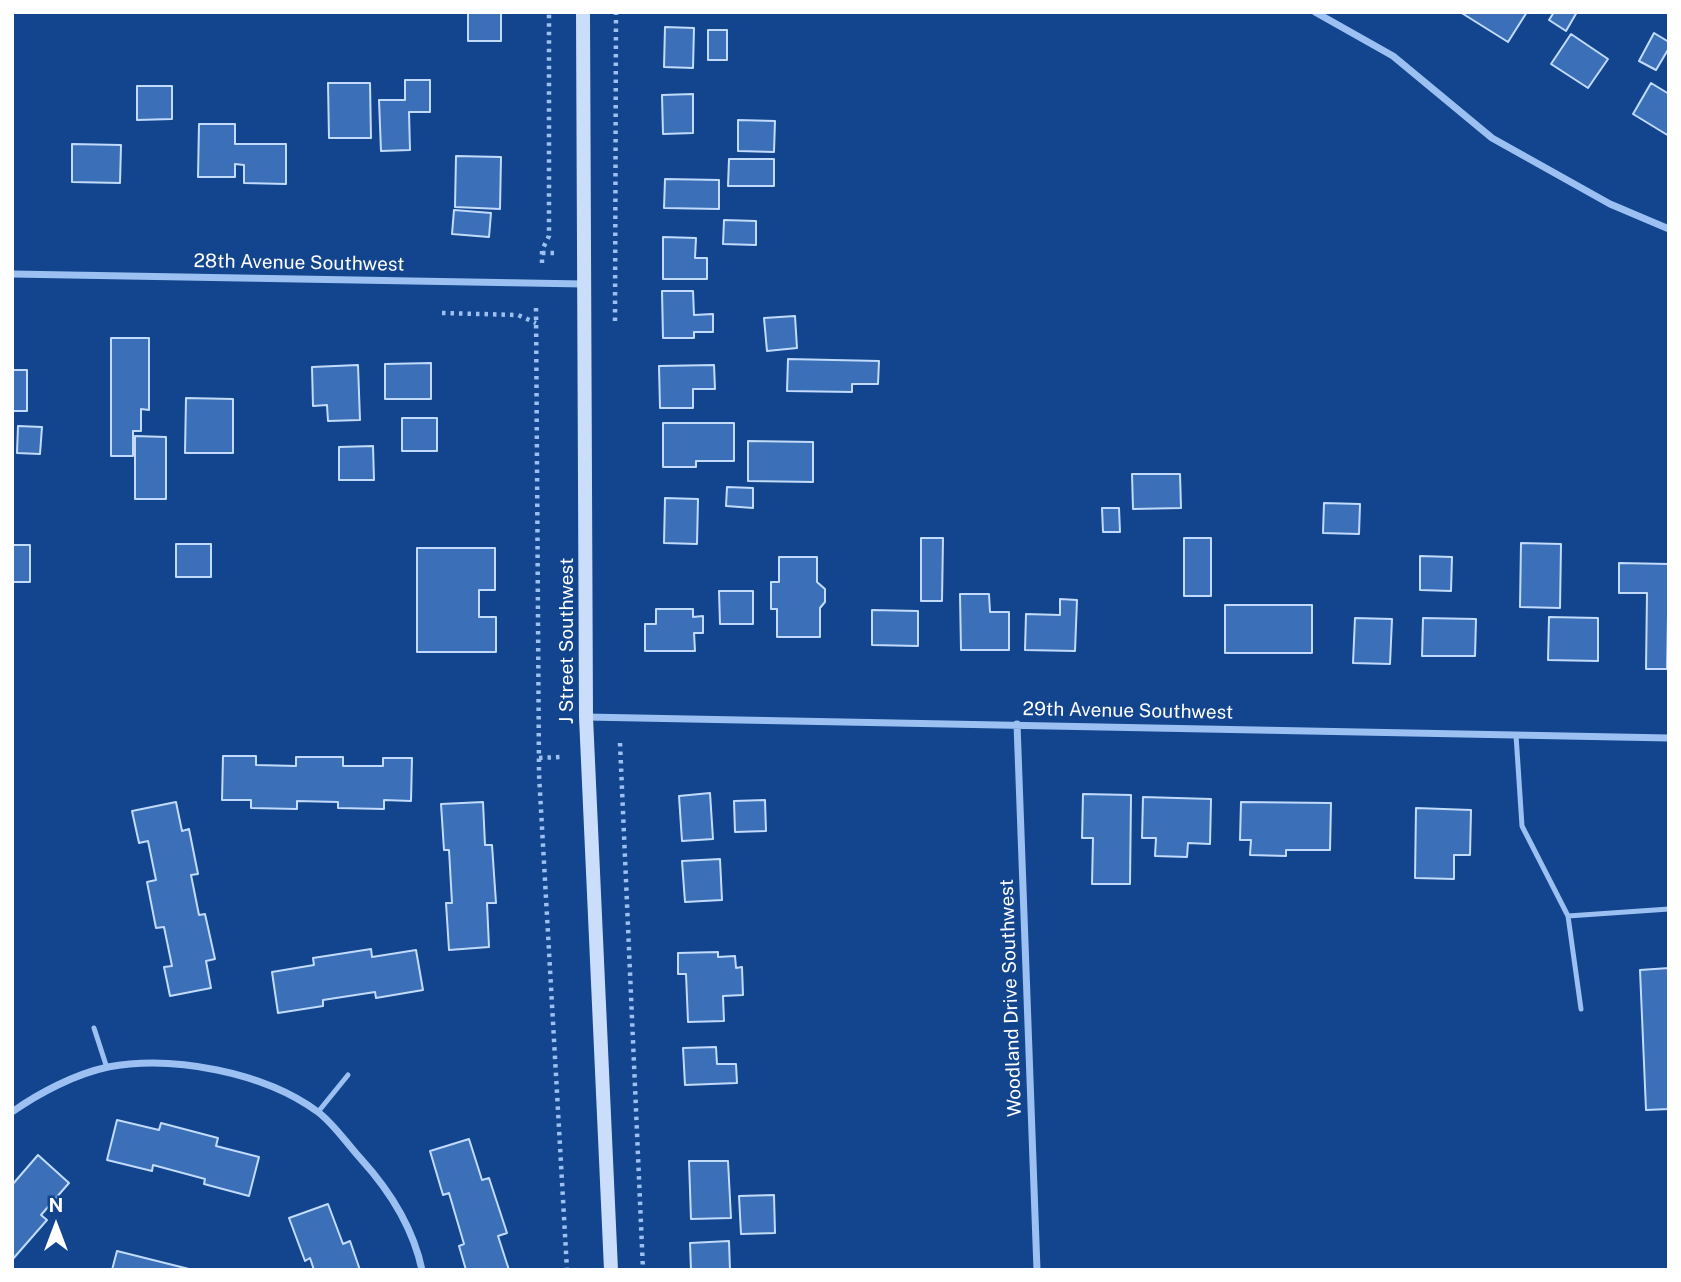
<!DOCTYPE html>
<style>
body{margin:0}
#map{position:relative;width:1681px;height:1282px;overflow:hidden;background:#12458d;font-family:"Public Sans",sans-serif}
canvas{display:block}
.frame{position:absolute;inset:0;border:14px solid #fff;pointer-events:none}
.north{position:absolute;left:21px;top:1191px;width:70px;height:70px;-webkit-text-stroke:5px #12458d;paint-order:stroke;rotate:0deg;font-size:19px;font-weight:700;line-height:28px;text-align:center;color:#fff}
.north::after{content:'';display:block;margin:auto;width:24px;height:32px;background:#fff;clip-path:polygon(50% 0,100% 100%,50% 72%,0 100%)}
</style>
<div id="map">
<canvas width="1681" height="1282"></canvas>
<div class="frame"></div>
<div class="north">N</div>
</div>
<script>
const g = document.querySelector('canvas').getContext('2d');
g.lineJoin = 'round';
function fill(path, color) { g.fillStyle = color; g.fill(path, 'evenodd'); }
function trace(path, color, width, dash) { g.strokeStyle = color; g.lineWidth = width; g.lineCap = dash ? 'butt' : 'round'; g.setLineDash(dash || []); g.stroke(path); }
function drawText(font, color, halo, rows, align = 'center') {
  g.font = font + ' "Public Sans",sans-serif'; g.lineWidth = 7; g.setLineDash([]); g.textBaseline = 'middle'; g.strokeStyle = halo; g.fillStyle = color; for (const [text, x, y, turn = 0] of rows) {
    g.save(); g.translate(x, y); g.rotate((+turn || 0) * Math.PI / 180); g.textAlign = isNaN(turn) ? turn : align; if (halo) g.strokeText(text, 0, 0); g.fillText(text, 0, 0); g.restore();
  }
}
const building = new Path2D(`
 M468,12H501V41H468Z
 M1460,12H1527L1508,42Z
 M1554,12H1577L1566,31L1549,20Z
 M665,27L694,28L693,68L664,67Z
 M708,30H727V60H708Z
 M1654,33L1669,42V48L1656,70L1639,61Z
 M1571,34L1608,59L1588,88L1551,64Z
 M405,80H430V112H409L410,150L381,151L379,100H405Z
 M328,83H370L371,138H329Z
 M1651,83L1669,94V136L1633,114Z
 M137,86H172V119L137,120Z
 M693,94V133L663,134L662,95Z
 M738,120L775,121L774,152L738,151Z
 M199,124H235V144H286V184L244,183V165L235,164V177H198Z
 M72,144L121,145L120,183L72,182Z
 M456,156L501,157L500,209L455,207Z
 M729,159H774V186H728Z
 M665,179L719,180V209L664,208Z
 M454,210L491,213L489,237L452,234Z
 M724,220L756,221V245L723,244Z
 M663,237L696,238L695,258H707V279H663Z
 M662,291H693L694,315L713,314V332H694V338H663Z
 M795,316L797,348L767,351L764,318Z
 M111,338H149V410L141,409V431H133V456H111Z
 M788,359L879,361L878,384H852V392L787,391Z
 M431,363V399H385V364Z
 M358,365L360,420L328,421L327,405L313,406L312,367Z
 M714,365L715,389H693V408H660L659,366Z
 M12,370H27V411H12Z
 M186,398L233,399V453H185Z
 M402,418H437V451H402Z
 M663,423H734V461H696V467H663Z
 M18,426L42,427L40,454L17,453Z
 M135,436L166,437V499H135Z
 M748,441L813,442V482L748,481Z
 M373,446L374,480H339V447Z
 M1132,474H1180L1181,508L1133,509Z
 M727,487L753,488V508L726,506Z
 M665,498L698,499L697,544L664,543Z
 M1324,503L1360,504L1359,534L1323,533Z
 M1102,508H1119L1120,532H1103Z
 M921,538H943L942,601H921Z
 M1184,538H1211V596H1184Z
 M1521,543L1561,544L1560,608L1520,607Z
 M176,544H211V577H176Z
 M12,545H30V582H12Z
 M417,548H495V590H479V617H496V652H417Z
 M1420,556L1452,557L1451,591L1420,590Z
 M779,557H817V582L825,589V602L820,608V637H777V609H771V582H779Z
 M1619,563L1669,564L1667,669H1646L1647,593H1619Z
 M719,591H753V624H720Z
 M960,594H989L990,612H1009V650H961Z
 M1060,599L1077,600L1075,651L1025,650L1026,614L1060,615Z
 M1225,605H1312V653H1225Z
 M656,609H693V617L703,616V633H694L695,651H645V624H656Z
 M872,610L918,611V646L872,645Z
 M1549,617L1598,618V661L1548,660Z
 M1355,618L1392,619L1390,664L1353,663Z
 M1423,618L1476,619L1475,656H1422Z
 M223,756H256V765L296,766V757H343V766H383V758H412L411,801L384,800V809L338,808V802L297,801V809L251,808V800H222Z
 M710,793L713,839L682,841L679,796Z
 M1083,794L1131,795L1130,884H1092L1093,838H1082Z
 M1143,797L1211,799L1210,844L1188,843L1187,857L1155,856L1156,838H1142Z
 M765,800L766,831L735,832L734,801Z
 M176,802L182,831L189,829L198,874L191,875L199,915L205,914L215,959L206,961L211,988L170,996L164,967L172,966L164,927L156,928L147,882L156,880L148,841L139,843L132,811Z
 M483,802L485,845H492L496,903H487L489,947L449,950L446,903H452L449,850H444L441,804Z
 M1241,802L1331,803L1330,850H1286V856L1250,855L1251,840H1240Z
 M1416,808L1471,810L1470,855H1454V879L1415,878Z
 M720,859L722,900L685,902L682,861Z
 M371,949L372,957L416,950L423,990L376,998L375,992L323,1000V1006L278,1013L272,972L314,965L313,958Z
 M718,952V957L735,956L736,968L742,967L743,995L723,996L724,1021L688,1022L686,974H678V953Z
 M1669,968V1109L1646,1110L1640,970Z
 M716,1047L717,1064H736L737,1083L685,1085L683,1048Z
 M117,1120L159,1130L161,1123L218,1138L216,1146L259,1157L249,1196L204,1184L205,1179L153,1165L152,1171L107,1160Z
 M469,1139L482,1180L489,1178L507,1233L498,1236L509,1270H466L459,1246L464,1244L449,1193L443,1195L430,1151Z
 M38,1155L69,1183L41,1215L47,1220L12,1260V1185Z
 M689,1161H728L731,1218L691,1219Z
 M774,1195L775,1233L741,1234L739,1196Z
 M328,1204L343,1244L350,1241L360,1270H314L310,1258L305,1261L289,1218Z
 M729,1241L730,1270H691L690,1243Z
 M117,1251L193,1270H112Z`);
fill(building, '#3b6fb7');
trace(building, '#c2dbfc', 2);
trace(new Path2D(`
 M542,253H557
 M542,263V250L549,236V12
 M536,308L539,774L567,1270
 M442,313L518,315L536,323
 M615,321L616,12
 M620,743L643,1270
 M539,758L560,757`), '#9bc0f1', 4.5, [3.5, 5]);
trace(new Path2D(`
 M1516,735L1522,826L1568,916L1581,1009
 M1568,916L1669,909
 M94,1028L107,1068
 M318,1112L348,1075`), '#9bc0f1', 5);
trace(new Path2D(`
 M1315,12L1393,56L1492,138L1610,204L1669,229
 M12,274L584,284
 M586,717L1669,738
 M1017,724L1037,1270
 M12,1112C39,1093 75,1074 108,1067C173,1055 264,1072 318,1112C334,1124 347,1144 361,1159C390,1191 413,1227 422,1270`), '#9bc0f1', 7);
trace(new Path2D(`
 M583,12L586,717L611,1270`), '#cadefc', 14);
drawText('19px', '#fff', '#12458d', [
 ["28th Avenue Southwest",299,263,1],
 ["J Street Southwest",567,641,-90],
 ["29th Avenue Southwest",1128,711,1],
 ["Woodland Drive Southwest",1011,998,-92]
]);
</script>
